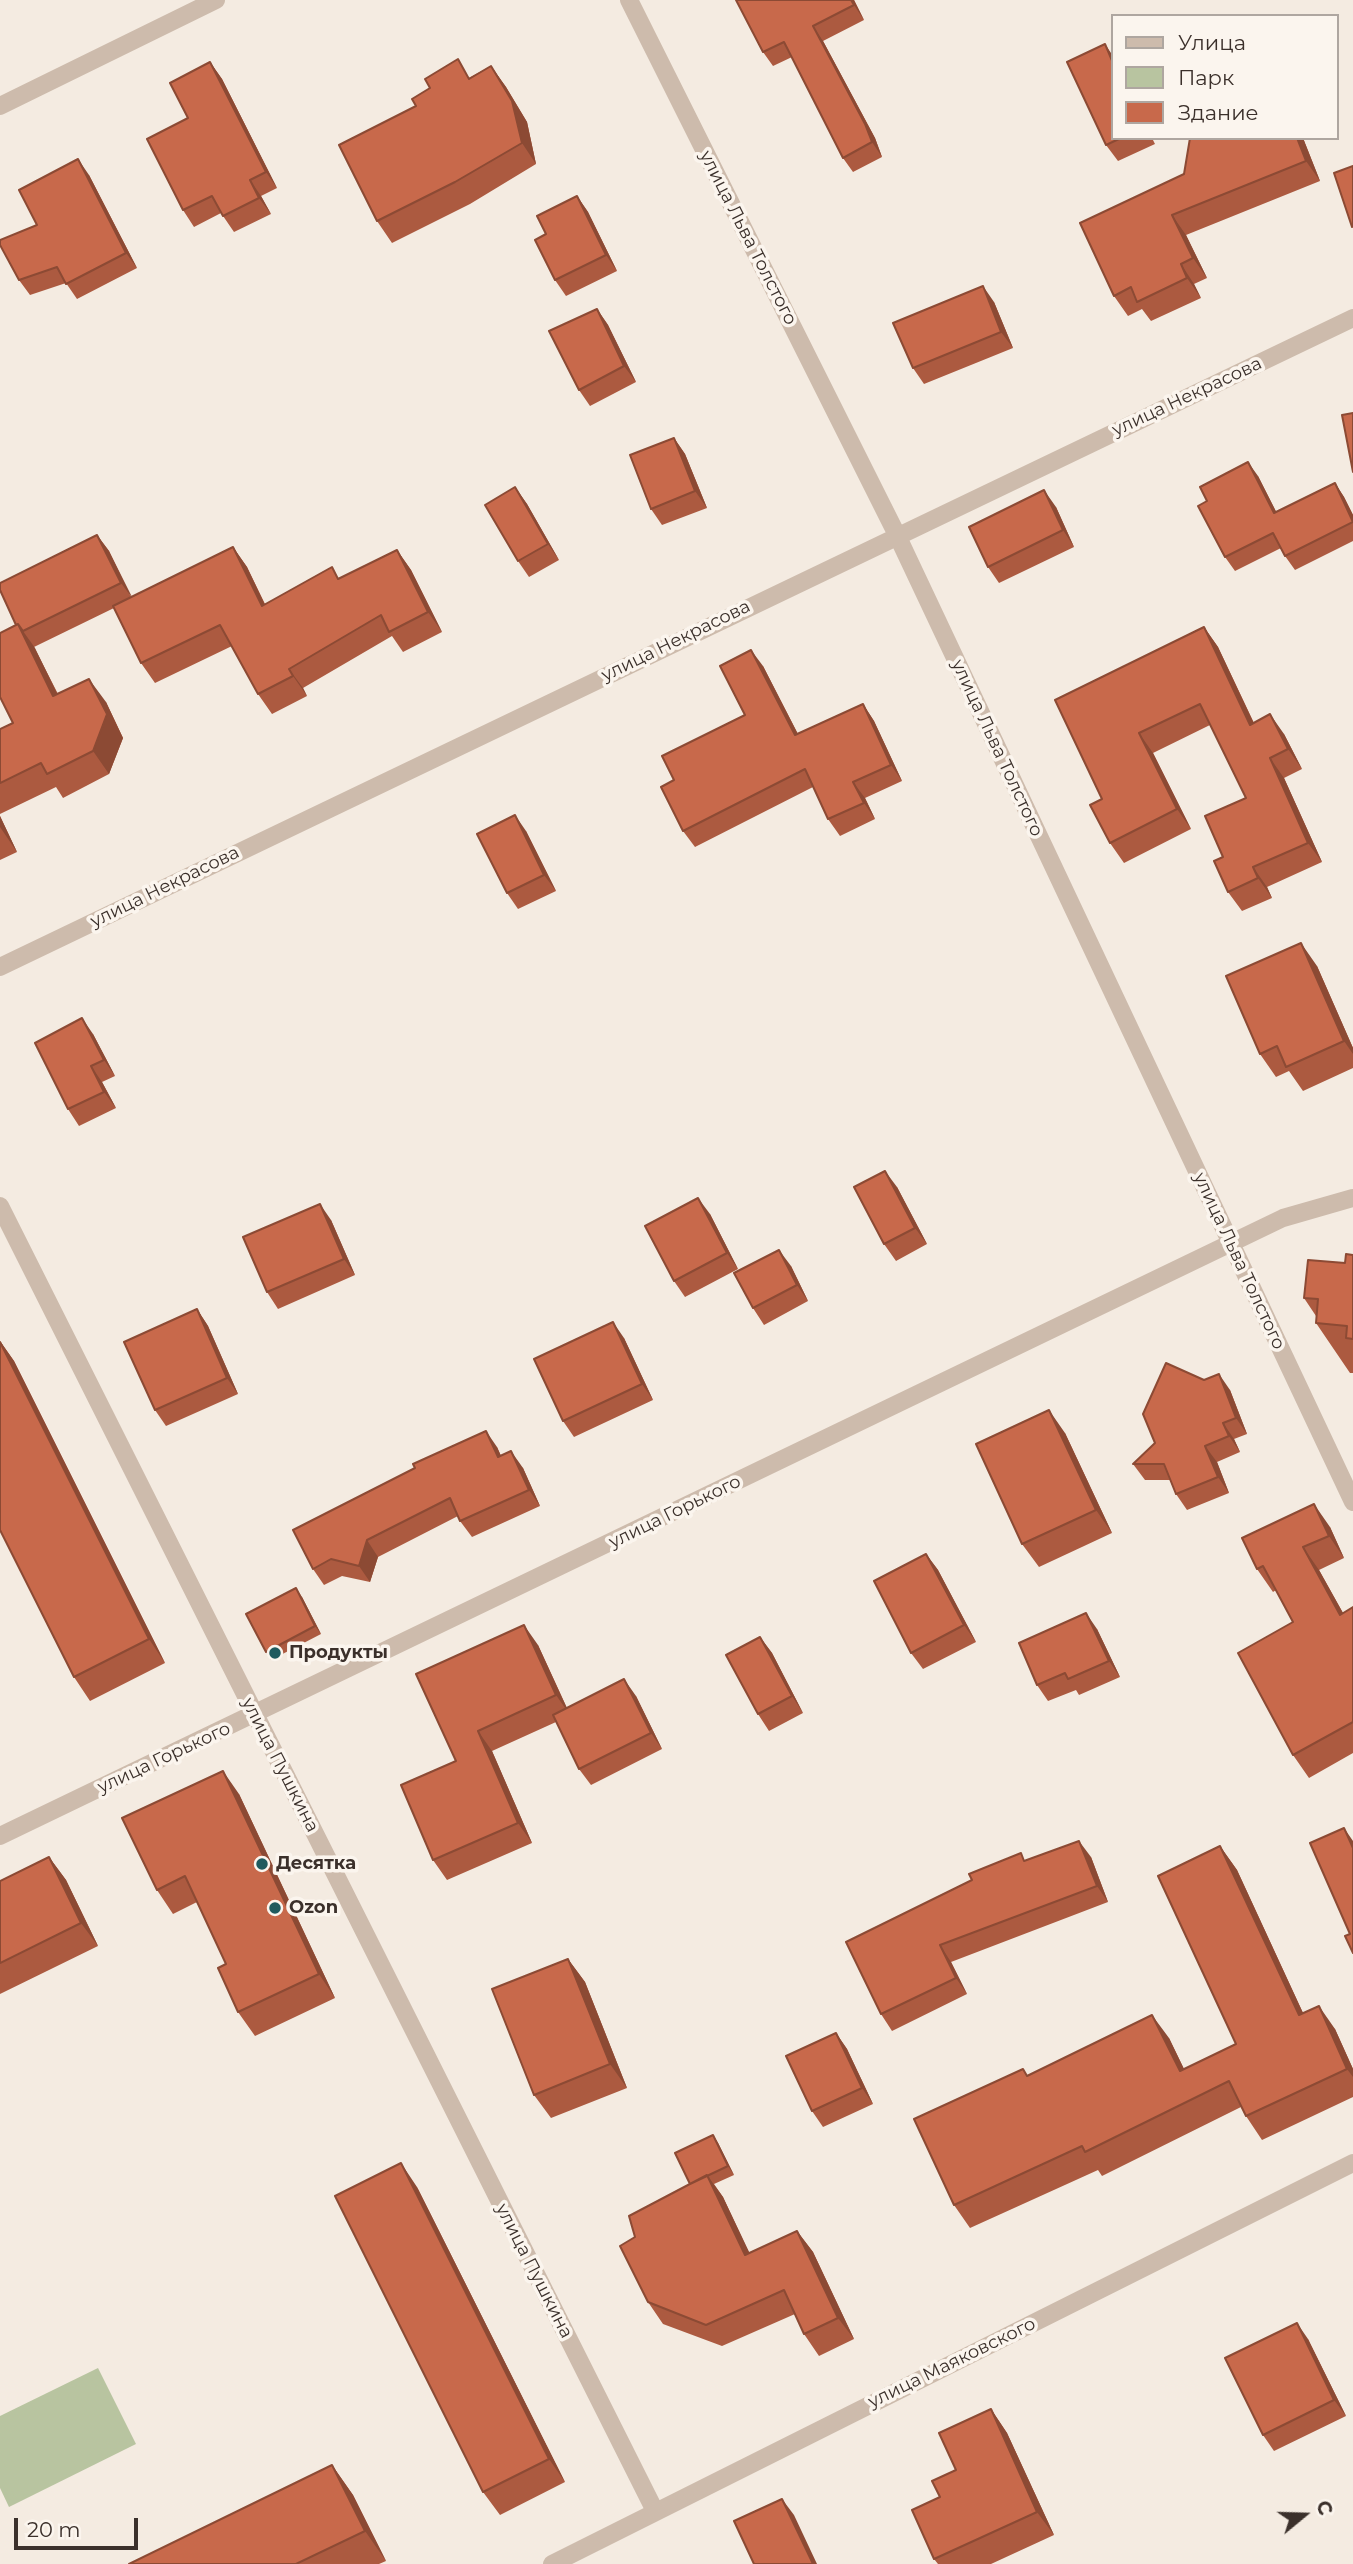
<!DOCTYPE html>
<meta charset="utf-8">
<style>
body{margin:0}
#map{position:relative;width:1353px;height:2564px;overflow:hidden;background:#f4ebe1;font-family:Montserrat,sans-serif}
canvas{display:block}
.legend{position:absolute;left:1111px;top:14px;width:228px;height:126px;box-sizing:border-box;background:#fbf5ee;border:2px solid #aea6a0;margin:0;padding:9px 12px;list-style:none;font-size:21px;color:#3b302b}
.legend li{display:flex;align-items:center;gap:14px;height:35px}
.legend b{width:35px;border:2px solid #aea6a0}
.north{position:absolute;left:1269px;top:2480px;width:70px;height:70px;-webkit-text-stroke:5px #fbf5ee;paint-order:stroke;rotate:71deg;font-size:19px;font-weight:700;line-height:28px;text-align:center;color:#3b302b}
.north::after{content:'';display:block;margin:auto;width:24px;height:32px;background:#3b302b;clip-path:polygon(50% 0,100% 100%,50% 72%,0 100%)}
.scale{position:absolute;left:14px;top:2518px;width:124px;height:32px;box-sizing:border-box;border:4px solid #3b302b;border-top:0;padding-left:9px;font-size:21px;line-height:24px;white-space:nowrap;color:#3b302b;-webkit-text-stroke:5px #fbf5ee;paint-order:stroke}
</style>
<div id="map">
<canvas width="1353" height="2564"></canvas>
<ul class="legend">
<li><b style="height:9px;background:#cdbbac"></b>Улица</li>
<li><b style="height:19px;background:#b8c4a0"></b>Парк</li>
<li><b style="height:19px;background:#c8694b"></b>Здание</li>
</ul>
<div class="north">С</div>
<div class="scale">20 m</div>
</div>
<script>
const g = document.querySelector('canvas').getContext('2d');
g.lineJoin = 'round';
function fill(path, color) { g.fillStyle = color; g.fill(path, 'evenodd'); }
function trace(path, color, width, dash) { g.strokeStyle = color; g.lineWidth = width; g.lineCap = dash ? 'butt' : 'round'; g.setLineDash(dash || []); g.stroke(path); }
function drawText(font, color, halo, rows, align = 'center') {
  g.font = font + ' Montserrat,sans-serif'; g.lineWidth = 7; g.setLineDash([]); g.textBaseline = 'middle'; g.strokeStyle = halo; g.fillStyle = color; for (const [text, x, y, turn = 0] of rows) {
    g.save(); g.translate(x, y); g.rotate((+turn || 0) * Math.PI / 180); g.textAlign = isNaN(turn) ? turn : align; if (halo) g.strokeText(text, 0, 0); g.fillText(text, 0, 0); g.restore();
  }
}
fill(new Path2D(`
 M98,2368L136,2444L9,2507L0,2488V2416Z`), '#b8c4a0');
trace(new Path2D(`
 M629,0L897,535L1353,1502
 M0,106L216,0
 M0,967L1353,318
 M0,1206L655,2511
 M0,1836L1283,1218L1353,1198
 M552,2564L1353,2163`), '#cdbbac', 18);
fill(new Path2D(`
 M854,0L864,20L823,41L875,138L882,157L853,172L843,158L792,57L773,66L763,52Z
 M210,62L222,79L277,188L261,196L271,214L234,232L221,213L194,227L183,210L188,118Z
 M491,66L506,87L527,122L536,164L470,204L392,243L377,221L416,106Z
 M1113,138H1152L1155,144L1118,161L1106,145Z
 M1303,138L1320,181L1186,235L1207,278L1194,284L1201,298L1151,321L1142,309L1128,316L1114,296L1080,223Z
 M89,175L137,268L77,299L66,283L30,295L19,280L37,225Z
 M577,196L588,212L617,271L566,296L555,280L546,234Z
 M994,302L1013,348L924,384L913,368Z
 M597,309L608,325L636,382L590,406L579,390Z
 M674,438L685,454L707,508L662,525L651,509Z
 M1258,476L1276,512L1335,483L1344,497L1353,515V541L1295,570L1285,556L1281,548L1235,571L1225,557Z
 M515,487L527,504L559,560L529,577L518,561Z
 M1056,507L1074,547L999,583L988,567Z
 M97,535L109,551L131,597L233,547L247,567L265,604L340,578L397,550L411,570L442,632L403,652L392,636L303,688L307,696L272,714L258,694L232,646L155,683L141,663L114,608L34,647L58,694L106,702L123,738L109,774L63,798L56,787L0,814V729L13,723L16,625Z
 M1204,627L1218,647L1254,723L1284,734L1302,769L1284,778L1322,862L1267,887L1272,898L1242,911L1228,892L1223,857L1246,798L1210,725L1153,753L1191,829L1124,863L1110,843L1102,799L1055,700Z
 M763,666L798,734L863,704L874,721L902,781L865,798L875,819L840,836L828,819L813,787L695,847L683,831L674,780L745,715Z
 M0,816L17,852L0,860Z
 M526,831L556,891L518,909L507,893Z
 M1317,966L1353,1048V1068L1303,1091L1289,1071L1276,1077L1260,1054Z
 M93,1034L115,1076L102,1082L116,1108L79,1126L68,1109Z
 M897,1187L927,1244L896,1261L884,1244Z
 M710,1214L738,1269L685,1297L674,1281Z
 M331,1220L355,1275L278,1309L267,1292Z
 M1353,1255V1373H1350L1316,1323V1316L1304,1298L1345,1263Z
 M791,1266L808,1301L764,1325L753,1308Z
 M197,1309L208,1326L238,1394L166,1426L155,1410Z
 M624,1338L653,1400L574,1437L563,1421Z
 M0,1341L14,1361L165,1663L90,1701L74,1677Z
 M1204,1380L1230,1390L1247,1434L1234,1439L1240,1452L1217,1462L1229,1493L1187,1510L1176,1494L1170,1480H1145L1133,1464L1155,1443Z
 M1065,1433L1112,1533L1039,1567L1022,1544Z
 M497,1447L501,1456L523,1468L540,1506L472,1537L460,1521L458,1516L378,1557L370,1582L342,1576L324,1585L313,1569Z
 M1330,1527L1344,1558L1319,1570L1343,1613L1353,1607V1753L1309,1778L1293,1755V1622L1276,1590L1273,1592L1257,1569Z
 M926,1554L938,1570L976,1642L923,1669L911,1653Z
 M302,1597L321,1634L271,1660L266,1652Z
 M1097,1629L1120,1677L1079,1695L1076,1690L1048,1701L1037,1685Z
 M760,1637L772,1653L803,1713L769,1731L758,1714Z
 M538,1645L567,1708L636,1696L662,1749L591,1785L579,1769L556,1722L492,1751L532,1843L447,1880L433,1860L456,1761Z
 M239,1794L335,1998L255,2036L238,2012L226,1964L197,1902L173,1914L157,1890Z
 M1220,1846L1237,1870L1303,2013L1335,2029L1353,2069V2097L1262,2140L1246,2116L1241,2107L1102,2176L1098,2170L970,2228L954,2205L1028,2076L1169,2038L1184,2069L1236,2044Z
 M49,1857L66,1880L98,1946L0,1994V1881Z
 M1091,1857L1108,1902L951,1962L967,1994L892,2031L881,2014L846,1942L1026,1860Z
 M568,1959L585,1982L627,2088L551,2118L534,2095Z
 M836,2033L847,2049L873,2104L823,2127L812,2111Z
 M713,2135L718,2143L734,2175L714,2184L723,2197L749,2253L797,2231L813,2252L854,2339L819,2356L804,2334L795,2314L722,2346L663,2324L648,2302L635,2237L690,2184Z
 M417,2187L565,2482L500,2515L483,2492Z
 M1308,2339L1346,2416L1274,2451L1263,2435Z
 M991,2409L1007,2433L1054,2535L991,2564H938L934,2559L940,2497Z
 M332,2465L353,2495L386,2561L379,2564H129Z`), '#ac5a40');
fill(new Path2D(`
 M851,0H854L864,20L854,5Z
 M813,26L823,41L875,138L882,157L872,142Z
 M1105,44L1113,56V63Z
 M210,62L222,79L277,188L266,172Z
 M491,66L506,87L527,122L536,164L522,143Z
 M1297,138H1303L1320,181L1306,161Z
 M78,159L89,175L137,268L126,253Z
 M250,180L261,196L271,214L259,198Z
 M577,196L588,212L617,271L606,255Z
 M1172,215L1186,235L1207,278L1193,258Z
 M1181,264L1194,284L1201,298L1187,278Z
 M983,286L994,302L1013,348L1001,332Z
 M597,309L608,325L636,382L624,366Z
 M674,438L685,454L707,508L695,491Z
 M1248,462L1258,476L1284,527L1274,513Z
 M1335,483L1344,497L1353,515V521Z
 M515,487L527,504L559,560L548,544Z
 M1044,490L1056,507L1074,547L1063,530Z
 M97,535L109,551L133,599L121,583Z
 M233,547L247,567L275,626L262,606Z
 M397,550L411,570L442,632L428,612Z
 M18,624L35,648L70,720L53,696Z
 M1204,627L1218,647L1264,745L1250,725Z
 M751,650L763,666L807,752L795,735Z
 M289,669L303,688L307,696L293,676Z
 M89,679L106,702L123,738L109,774L93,751Z
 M863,704L874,721L902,781L891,765Z
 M1270,714L1284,734L1302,769L1288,749Z
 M1139,733L1153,753L1191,829L1177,809Z
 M1270,758L1284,778L1322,862L1308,843Z
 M853,782L865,798L875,819L864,803Z
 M515,815L526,831L556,891L544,875Z
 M0,816L17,852L0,827Z
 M1253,867L1267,887L1272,898L1258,878Z
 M1301,943L1317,966L1353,1048V1054L1344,1041Z
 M82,1018L93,1034L115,1076L104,1060Z
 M91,1066L102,1082L116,1108L104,1092Z
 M885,1171L897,1187L927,1244L915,1228Z
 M698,1198L710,1214L738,1269L727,1253Z
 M320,1204L331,1220L355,1275L344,1259Z
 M779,1250L791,1266L808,1301L797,1285Z
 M197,1309L208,1326L238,1394L227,1378Z
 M613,1322L624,1338L653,1400L642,1384Z
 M0,1341L14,1361L165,1663L149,1639Z
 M1219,1374L1230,1390L1247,1434L1236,1418Z
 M1049,1410L1065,1433L1112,1533L1096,1510Z
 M1223,1423L1234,1439L1240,1452L1229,1436Z
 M486,1431L497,1447L509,1474L498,1457Z
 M1205,1446L1217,1462L1229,1493L1218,1477Z
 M511,1451L523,1468L540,1506L529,1490Z
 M1314,1504L1330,1527L1344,1558L1329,1536Z
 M367,1540L378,1557L370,1582L359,1566Z
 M1303,1547L1319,1570L1353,1631L1340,1615Z
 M926,1554L938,1570L976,1642L964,1625Z
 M296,1588L302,1597L321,1634L315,1626Z
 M1086,1613L1097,1629L1120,1677L1109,1661Z
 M524,1625L538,1645L570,1715L556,1695Z
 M760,1637L772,1653L803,1713L792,1696Z
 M624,1679L636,1696L662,1749L651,1733Z
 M478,1731L492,1751L532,1843L518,1823Z
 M223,1771L239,1794L335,1998L319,1974Z
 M1344,1828L1353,1841V1848Z
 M1079,1841L1091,1857L1108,1902L1097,1886Z
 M1220,1846L1237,1870L1315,2039L1299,2015Z
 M49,1857L66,1880L98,1946L81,1923Z
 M940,1945L951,1962L967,1994L956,1978Z
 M568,1959L585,1982L627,2088L610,2064Z
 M1319,2006L1335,2029L1353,2069V2077L1347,2069Z
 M1152,2015L1169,2038L1196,2094L1180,2071Z
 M836,2033L847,2049L873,2104L862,2088Z
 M713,2135L718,2143L734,2175L728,2166Z
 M401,2163L417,2187L565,2482L549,2459Z
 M707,2175L723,2197L761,2277L745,2255Z
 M797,2231L813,2252L854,2339L838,2318Z
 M1297,2323L1308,2339L1346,2416L1334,2400Z
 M991,2409L1007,2433L1054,2535L1037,2512Z
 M332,2465L353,2495L386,2561L365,2531Z
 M782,2499L794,2515L817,2564H813Z`), '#8c4a34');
const building = new Path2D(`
 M736,0H851L854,5L813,26L865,124L872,142L843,158L784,42L763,52Z
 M1105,44L1113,63V138H1121L1106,145L1067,62Z
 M458,59L469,79L491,66L512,101L522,143L455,182L377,221L339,145L416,106L412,99L430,88L425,79Z
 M210,62L266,172L250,180L259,198L223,216L212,196L183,210L147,139L188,118L170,83Z
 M1190,138H1297L1306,161L1172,215L1193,258L1181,264L1187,278L1137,302L1131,287L1114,296L1080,223L1184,174Z
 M78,159L126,253L66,284L57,267L19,280L0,245V240L37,225L19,190Z
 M1353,166V226L1352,227L1334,173Z
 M577,196L606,255L555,280L535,240L546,234L537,216Z
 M983,286L1001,332L913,368L893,323Z
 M597,309L624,366L579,390L549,331Z
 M1353,413V472L1342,415Z
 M674,438L695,491L651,509L630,455Z
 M1248,462L1274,513L1335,483L1353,522L1285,556L1273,533L1225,557L1198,506L1207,501L1200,487Z
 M515,487L548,544L518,561L485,505Z
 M1044,490L1063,530L988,567L969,527Z
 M97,535L121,583L23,631L18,624L16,625L0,590V583Z
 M233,547L262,606L332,567L338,579L397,550L428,612L389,632L381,615L289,669L293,676L258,694L220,625L141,663L113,606Z
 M18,624L53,696L89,679L107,714L93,751L47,774L41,763L0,783V729L13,723L0,697V633Z
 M1204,627L1250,725L1270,714L1288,749L1270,758L1308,843L1253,867L1258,878L1228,892L1214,861L1223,857L1205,816L1246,798L1200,704L1139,733L1177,809L1110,843L1090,805L1102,799L1055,700Z
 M751,650L795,735L863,704L891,765L853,782L864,803L828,819L805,769L683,831L661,787L674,780L662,756L745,715L720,666Z
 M515,815L544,875L507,893L477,834Z
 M1301,943L1344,1041L1286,1067L1277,1046L1260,1054L1226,976Z
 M82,1018L104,1060L91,1066L104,1092L68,1109L35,1043Z
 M885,1171L915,1228L884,1244L854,1187Z
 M698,1198L727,1253L674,1281L645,1226Z
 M320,1204L344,1259L267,1292L243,1237Z
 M779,1250L797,1285L753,1308L734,1273Z
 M1346,1254L1353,1255V1339L1346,1338L1347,1326L1316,1323L1318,1299L1304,1298L1308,1260L1345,1263Z
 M197,1309L227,1378L155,1410L124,1342Z
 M613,1322L642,1384L563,1421L534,1359Z
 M0,1342L149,1639L74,1677L0,1530Z
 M1166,1363L1204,1380L1219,1374L1236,1418L1223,1423L1229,1436L1205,1446L1218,1477L1176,1494L1164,1464H1133L1155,1443L1143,1414Z
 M1049,1410L1096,1510L1022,1544L976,1444Z
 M486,1431L498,1457L511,1451L529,1490L460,1521L450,1498L367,1540L359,1566L331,1559L313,1569L293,1530L415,1468L413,1464Z
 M1314,1504L1329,1536L1303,1547L1340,1615L1353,1607V1722L1293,1755L1238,1653L1293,1622L1263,1566L1257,1569L1242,1538Z
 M926,1554L964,1625L911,1653L874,1581Z
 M296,1588L315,1626L266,1652L246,1614Z
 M1086,1613L1109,1661L1068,1679L1065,1673L1037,1685L1019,1643Z
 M524,1625L556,1695L478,1731L518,1823L433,1860L401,1785L456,1761L416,1674Z
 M760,1637L792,1696L758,1714L726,1655Z
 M624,1679L651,1733L579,1769L553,1715Z
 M223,1771L319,1974L238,2012L218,1968L226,1964L185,1876L157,1890L122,1818Z
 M1344,1828L1353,1848V1953L1345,1936L1350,1934L1310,1843Z
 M1079,1841L1097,1886L940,1945L956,1978L881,2014L846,1942L972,1880L969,1874L1021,1853L1024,1861Z
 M1220,1846L1299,2015L1319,2006L1347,2069L1246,2116L1229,2081L1085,2152L1082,2146L954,2205L914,2119L1023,2069L1027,2076L1152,2015L1180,2071L1236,2044L1158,1876Z
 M49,1857L81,1923L0,1963V1881Z
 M568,1959L610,2064L534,2095L492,1989Z
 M836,2033L862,2088L812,2111L786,2056Z
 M713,2135L728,2166L690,2184L675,2153Z
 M401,2163L549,2459L483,2492L335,2196Z
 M707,2175L745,2255L797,2231L838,2318L804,2334L784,2290L706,2325L648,2302L620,2246L635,2237L629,2216Z
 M1297,2323L1334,2400L1263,2435L1225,2358Z
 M991,2409L1037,2512L934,2559L912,2510L940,2497L932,2481L956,2470L939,2433Z
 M332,2465L365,2531L296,2564H129Z
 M782,2499L813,2564H754L734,2521Z`);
fill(building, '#c8694b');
trace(building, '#8c4a34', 2);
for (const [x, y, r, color] of [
 [275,1653,7,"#1f5a5e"],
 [262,1864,7,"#1f5a5e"],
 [275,1908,7,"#1f5a5e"]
]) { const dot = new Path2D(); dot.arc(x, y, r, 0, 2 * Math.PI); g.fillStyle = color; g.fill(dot); trace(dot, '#fbf5ee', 2.5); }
drawText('18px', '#3b302b', '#fbf5ee', [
 ["улица Льва Толстого",748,238,63],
 ["улица Некрасова",1187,397,-25],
 ["улица Некрасова",676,641,-26],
 ["улица Льва Толстого",997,748,65],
 ["улица Некрасова",165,887,-26],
 ["улица Льва Толстого",1239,1261,65],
 ["улица Горького",675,1512,-26],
 ["улица Горького",164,1758,-25],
 ["улица Пушкина",280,1765,63],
 ["улица Пушкина",534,2271,63],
 ["улица Маяковского",952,2363,-26]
]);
drawText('bold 18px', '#3b302b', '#fbf5ee', [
 ["Продукты",289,1653],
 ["Десятка",276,1864],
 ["Ozon",289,1908]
], 'left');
</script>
